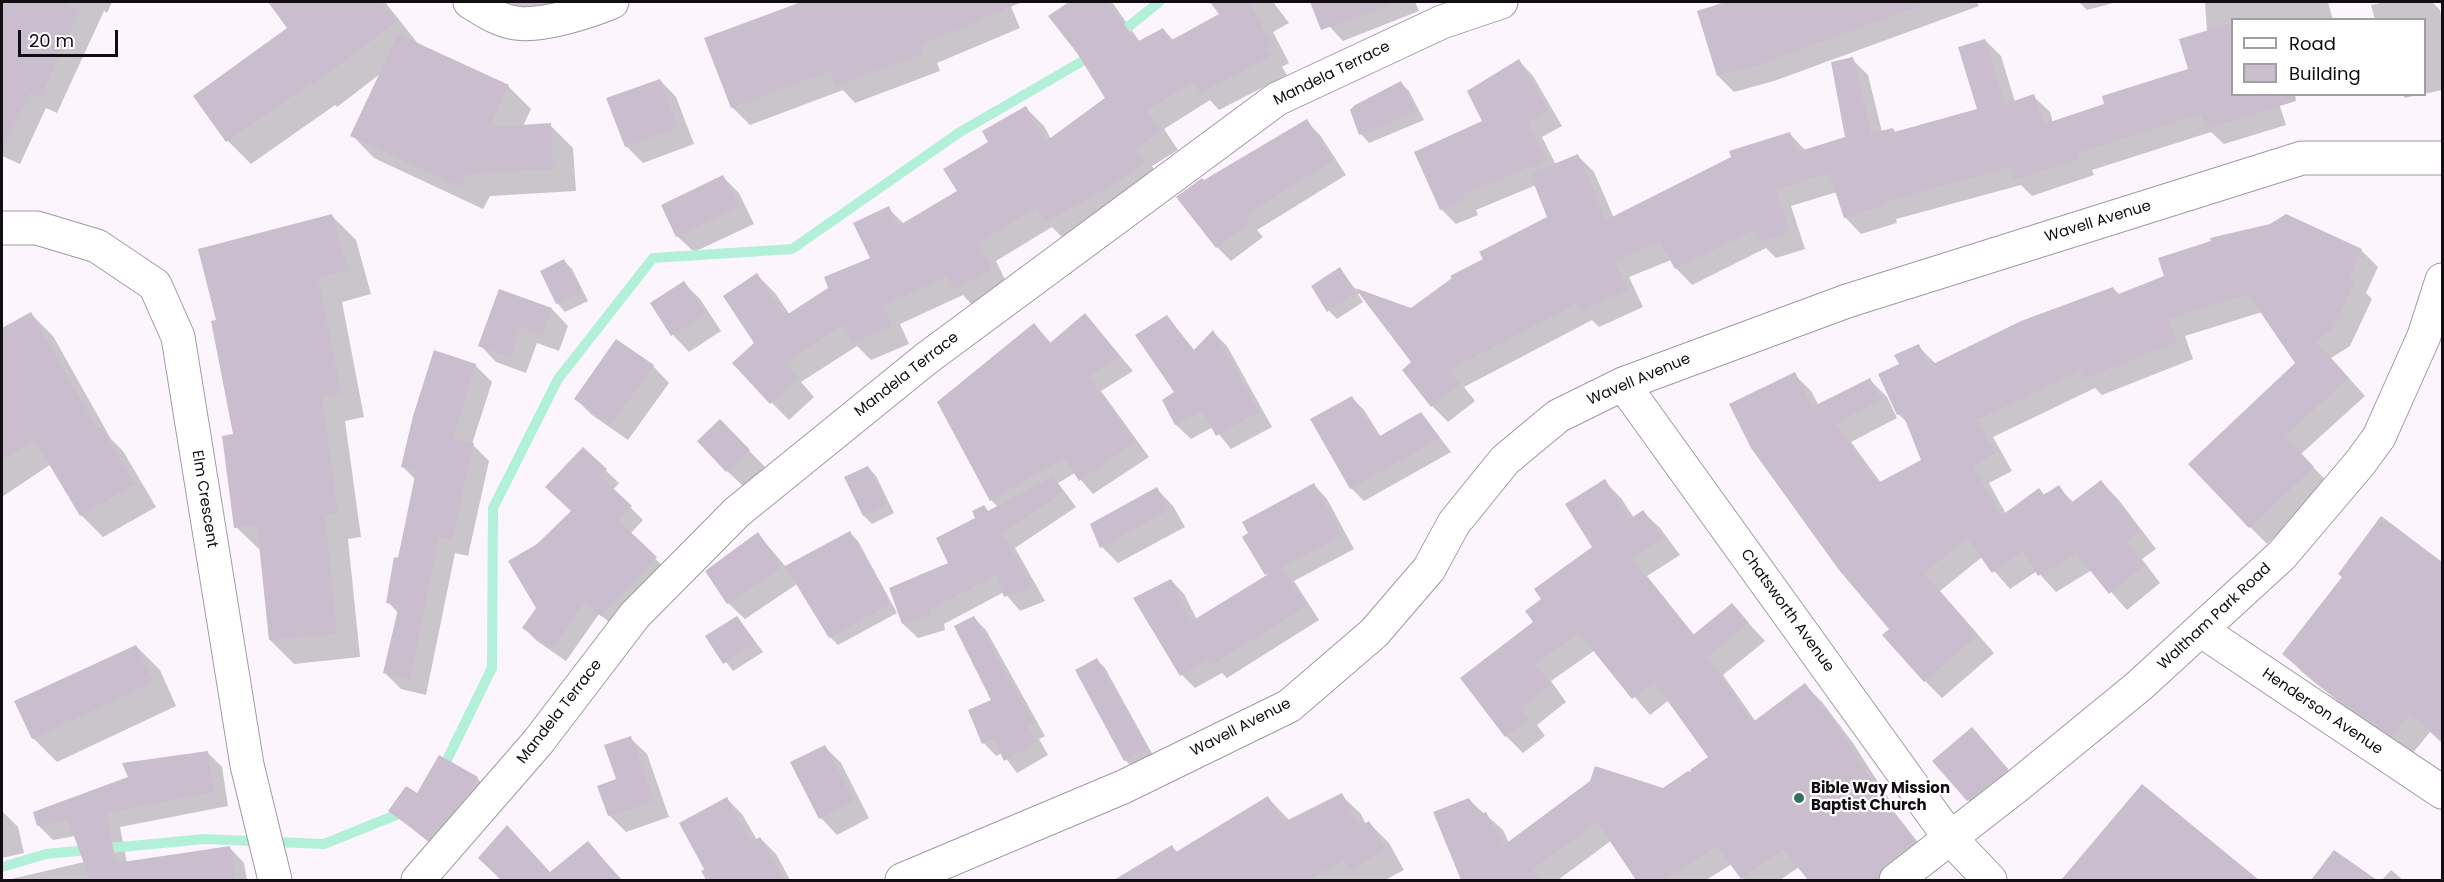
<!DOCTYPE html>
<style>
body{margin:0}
#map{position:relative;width:2444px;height:882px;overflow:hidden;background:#fdf5fe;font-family:Poppins,sans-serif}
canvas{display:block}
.frame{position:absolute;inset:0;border:3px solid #110d12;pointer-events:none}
.legend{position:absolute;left:2231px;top:18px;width:195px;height:78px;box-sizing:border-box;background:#fff;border:2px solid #a09ea0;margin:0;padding:8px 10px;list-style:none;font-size:18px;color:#110d12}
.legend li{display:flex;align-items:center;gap:12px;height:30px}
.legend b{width:30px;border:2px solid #a09ea0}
.scale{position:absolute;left:18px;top:30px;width:100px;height:27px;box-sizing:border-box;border:3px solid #110d12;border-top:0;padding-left:8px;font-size:18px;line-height:21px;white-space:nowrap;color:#110d12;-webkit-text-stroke:4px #fff;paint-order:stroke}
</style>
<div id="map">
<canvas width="2444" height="882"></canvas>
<div class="frame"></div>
<ul class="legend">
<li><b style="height:8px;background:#fff"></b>Road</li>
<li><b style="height:16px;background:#cabdcd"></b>Building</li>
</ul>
<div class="scale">20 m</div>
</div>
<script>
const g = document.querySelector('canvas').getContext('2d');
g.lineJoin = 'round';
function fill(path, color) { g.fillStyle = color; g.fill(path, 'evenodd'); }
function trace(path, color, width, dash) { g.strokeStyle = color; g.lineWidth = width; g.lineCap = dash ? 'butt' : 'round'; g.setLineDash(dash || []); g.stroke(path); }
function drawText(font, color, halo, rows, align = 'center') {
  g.font = font + ' Poppins,sans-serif'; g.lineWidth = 4.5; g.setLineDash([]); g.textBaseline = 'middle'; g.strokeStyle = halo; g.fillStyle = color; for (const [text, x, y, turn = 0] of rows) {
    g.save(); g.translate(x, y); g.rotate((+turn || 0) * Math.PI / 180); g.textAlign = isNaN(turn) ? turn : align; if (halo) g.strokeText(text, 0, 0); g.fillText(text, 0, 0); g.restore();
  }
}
fill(new Path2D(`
 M2,2H112L107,13L104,11L57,113L46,108L20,164L2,156Z
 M270,2H385L419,45L508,86L531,109L523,126L550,125L573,148L576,191L490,196L483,209L374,158L352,135L380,74L337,107L335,105L251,164L228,141L195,96L290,28Z
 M502,2H585L518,17Z
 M805,2H1009L1020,28L937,63L940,71L855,103L843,90L750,125L732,107L706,38Z
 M1072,2H1112L1140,42L1163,29L1174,41L1222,15L1212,2H1273L1289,23L1273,32L1289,63L1282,67L1287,75L1219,110L1210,100L1164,129L1178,150L1152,166L1161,181L1064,239L1052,227L996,261L1009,288L973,306L963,295L900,324L909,344L871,360L857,346L801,382L814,397L789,420L771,402L756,343L757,275L775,293L790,315L872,259L888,208L904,224L959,192L990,143L1026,108L1044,126L1051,139L1107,99L1078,52L1051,17Z
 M1318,2H1415L1419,11L1343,41L1330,27Z
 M1721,2H1977L1979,6L1774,81L1734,92L1718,76Z
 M2079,2H2117L2087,10Z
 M2205,2H2328L2333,20H2232V94H2276L2286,125L2224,144L2211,132L2092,170L2094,175L2032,196L2021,185L1896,219L1897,223L1861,234L1845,217L1837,192L1791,206L1805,249L1776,258L1766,248L1692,285L1676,268L1671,260L1629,277L1643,307L1599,327L1592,320L1464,387L1475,401L1448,422L1432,406L1413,363L1360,293L1358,294L1363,302L1337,319L1329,311L1340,269L1356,290L1411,309L1549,218L1536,185L1476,210L1478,215L1456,224L1441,209L1485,121L1519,61L1533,76L1562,126L1542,137L1556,165L1578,156L1594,172L1614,218L1789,133L1806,151L1847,138L1852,59L1868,75L1882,132L1893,129L1896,133L1979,110L1985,40L2001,56L2015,102L2033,96L2050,112L2053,123L2106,105L2190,70L2207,32Z
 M2386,2H2432L2440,10L2442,21V90L2424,94V20H2375L2371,5Z
 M660,80L676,97L694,144L643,163L626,146Z
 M1401,83L1409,91L1424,120L1369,143L1361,134L1352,111Z
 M2402,94H2421L2405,98Z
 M1306,121L1320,135L1346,175L1257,230L1263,237L1231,261L1217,247L1204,182Z
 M723,177L739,193L754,224L694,252L677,236Z
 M332,216L356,240L371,294L342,302L364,417L345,421L361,537L348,539L360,657L294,664L270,640L261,551L236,527L234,435L218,321Z
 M2361,250L2378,267L2366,293L2372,299L2350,346L2331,358L2365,396L2301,454L2330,485L2267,544L2250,527L2297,363L2262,312L2185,336L2193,359L2102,395L2095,388L1993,437L2012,471L1989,483L2006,514L2058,487L2074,503L2101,482L2118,499L2156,549L2142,559L2160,583L2127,610L2092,570L2056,592L2037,571L2010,589L1982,557L1940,591L1994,653L1942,698L1925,681L1891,629L1794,374L1811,391L1819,406L1870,380L1887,397L1897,418L1851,442L1881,483L1923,460L1909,424L1898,414L1901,365L1918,346L1936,364L2113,288L2120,295Z
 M564,261L572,269L588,301L565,312L557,303Z
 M684,283L700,299L721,331L689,352L673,335L652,304Z
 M500,291L552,309L568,326L559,351L537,343L526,373L496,362L480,345Z
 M31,314L53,336L111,439L123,451L156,507L103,537L81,515L51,464L2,497V330Z
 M1085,315L1133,371L1101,391L1149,457L1093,494L1075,473L1058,483L1076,507L1015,548L1045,601L1020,611L1004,592L944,624L945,630L918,638L903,624L950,563L984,507L989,512L998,507L991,500L939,402L1034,325L1051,343Z
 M1167,316L1195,351L1213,332L1227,346L1272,427L1231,449L1213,427L1191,439L1176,425L1164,400L1176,392Z
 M475,365L492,382L472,444L489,461L468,556L455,553L426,695L401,689L385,673L399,614L388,602L416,480L403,467Z
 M653,366L669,383L628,440L592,415L576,399Z
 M1351,397L1364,410L1381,437L1421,413L1451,452L1364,501L1351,488Z
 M720,421L765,467L744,487L727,471Z
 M583,449L619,483L613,490L643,520L630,534L668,571L615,627L599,614L566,661L537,641L524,628L538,608V545L573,512Z
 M868,467L876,476L894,513L872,524L864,516Z
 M1604,481L1621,498L1634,518L1643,512L1660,528L1680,555L1647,576L1695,636L1732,605L1765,641L1723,675L1756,722L1805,685L1822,702L1853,743L1894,807L1892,809L1931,859L1903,880H1809L1799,867L1780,880H1744L1732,864L1706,880H1638L1612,840L1558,880H1463L1435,813L1469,800L1503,830L1509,843L1663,790L1696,775L1710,757L1669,700L1650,715L1595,650L1551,681L1566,702L1537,725L1545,736L1523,753L1506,736L1543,599L1594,547Z
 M1314,485L1327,499L1354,549L1294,581L1319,620L1227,678L1222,673L1195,688L1182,675L1171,580L1184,594L1197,620L1268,576Z
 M1157,489L1173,506L1185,527L1118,563L1102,547Z
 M2381,518L2442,564V743L2430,732L2412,754L2360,719L2303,673L2284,654L2343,577Z
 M850,533L858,541L897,613L838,645L830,637L797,584L745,619L728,603L758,534L786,567Z
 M737,617L763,652L733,671L707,637Z
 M974,618L986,630L1045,736L1039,739L1048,755L1017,773L1002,753L996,756L984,743L993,701Z
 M136,646L160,670L176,706L57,762L33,738Z
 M1097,660L1105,668L1154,757L1133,768L1125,760Z
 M1972,729L2023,786L1984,817L1968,800Z
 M630,738L647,754L669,817L626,832L609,815Z
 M825,747L841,763L869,818L837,835L821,818Z
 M207,752L222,767L228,806L120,827L127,863L230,848L244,863L247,880H7L84,862L75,836L53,840L38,825Z
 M477,778L490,791L441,852L390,811L417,796Z
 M2143,786L2256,880H2063Z
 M1341,795L1361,814L1366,825L1369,823L1389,843L1404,870L1385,880H1151L1142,865L1172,847L1178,853L1268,798L1290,821Z
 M727,799L742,814L757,840L760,838L776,854L790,880H706L701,871L705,869Z
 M2,811L18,827L24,853L2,858Z
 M588,843L622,880H503L480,858L550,873Z
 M2335,852L2374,880H2313Z
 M2391,870L2403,880H2382Z`), '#0003');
trace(new Path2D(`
 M1117,36L1159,2
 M442,770L492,668L493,508L558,379L653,258L792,249L960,132L1093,55
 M2,867L46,854L205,839L324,844L406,811`), '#b2f0da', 10);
fill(new Path2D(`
 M2,2H61L80,11L40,98L30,93L2,152Z
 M268,2H381L397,21L313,85L311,83L226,142L193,96L287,28Z
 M801,2H1022L920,45L923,53L836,86L830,71L731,108L704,38Z
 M1069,2H1108L1137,42L1163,28L1170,41L1219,14L1210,2H1249L1272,45L1265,49L1270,57L1200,93L1194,82L1147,110L1161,132L1135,148L1145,163L1089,199L1045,222L1037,207L979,243L992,270L954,289L948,276L883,306L892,326L852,343L844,325L784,363L798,378L770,404L732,363L754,343L723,296L757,273L785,316L828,288L824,277L870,258L853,223L889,206L898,226L957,191L943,169L988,142L982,131L1026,106L1045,142L1105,98L1077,53L1048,16Z
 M1310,2H1391V5L1321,30Z
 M1725,2H1922V5L1758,65L1717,76L1697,11Z
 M2232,23V94H2295L2296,101L2206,129L2201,114L2077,153L2079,159L2014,180L2010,167L1881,203L1882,206L1844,218L1829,173L1776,190L1790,232L1759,243L1754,230L1675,269L1660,242L1614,261L1628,290L1581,311L1578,303L1449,370L1460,384L1431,407L1402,370L1411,362L1355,288L1411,308L1452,278L1450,276L1483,259L1479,252L1547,217L1530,174L1578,154L1606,220L1731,157L1729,151L1790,132L1797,152L1845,137L1831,62L1853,57L1871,133L1893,128L1894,132L1977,109L1958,47L1985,39L2005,104L2034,94L2044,124L2104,104L2102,96L2188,69L2179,39Z
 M398,34L509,85L489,127L551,123L553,169L467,174L460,187L350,136Z
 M1519,59L1548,111L1528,122L1547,160L1462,195L1465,200L1440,210L1414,152L1482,121L1467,91Z
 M660,79L678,127L625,147L606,98Z
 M1401,81L1417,112L1359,135L1350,110L1355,105Z
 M1307,119L1333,161L1245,215L1250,222L1216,248L1176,197L1202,178L1204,180Z
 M723,175L739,207L676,237L661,205Z
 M332,214L348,270L318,278L341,393L322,397L338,513L325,515L337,634L269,640L257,525L234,528L222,436L233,434L211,321L216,320L198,249Z
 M2286,214L2362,249L2349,277L2355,280L2333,329L2315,341L2349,378L2285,436L2314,467L2249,528L2188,464L2295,363L2248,294L2168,319L2177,342L2084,379L2080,371L1977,420L1996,453L1973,466L2001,516L2039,488L2044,495L2059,485L2071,503L2101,480L2140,531L2126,542L2144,565L2109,594L2076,553L2038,576L2023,552L1992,573L1967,538L1924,573L1978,635L1924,682L1882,635L1889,629L1839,570L1751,448L1729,404L1795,372L1812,407L1870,378L1881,400L1835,424L1878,483L1921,460L1902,412L1897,415L1878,374L1899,364L1894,355L1919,344L1929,366L2021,321L2113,287L2116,295L2164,276L2158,258L2211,241L2210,238L2270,224Z
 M564,259L581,293L556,304L540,271Z
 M1340,267L1356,293L1327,312L1311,286Z
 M684,281L706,314L671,336L650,303Z
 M499,289L552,308L542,335L521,327L510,358L478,346Z
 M31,312L97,429L101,427L135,484L80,516L34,439L2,461V328Z
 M1085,313L1121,357L1089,377L1136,442L1079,481L1064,458L990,501L937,402L1034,323L1050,343Z
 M1167,315L1193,351L1213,330L1259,412L1216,436L1202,411L1175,425L1162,400L1174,392L1135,335Z
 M616,339L654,365L611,425L574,399Z
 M434,350L476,364L453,438L474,443L452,540L439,537L410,680L383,673L399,605L386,603L394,557L398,558L416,471L401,467L413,416Z
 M1352,396L1378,437L1421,412L1440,438L1350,489L1310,419Z
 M720,419L750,450L726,472L697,441Z
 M583,447L607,469L600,476L632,506L618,520L657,557L601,616L585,602L553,649L522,628L536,608L508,561L537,544L571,511L545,487Z
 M868,466L887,505L863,516L844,477Z
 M1053,476L1063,492L1002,533L1032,587L1004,597L996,575L930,610L931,615L902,624L889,588L948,563L936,538L975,518L972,511L984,505L988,511Z
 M1605,479L1630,519L1643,510L1664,538L1631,558L1693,635L1732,603L1749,623L1707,657L1753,722L1805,683L1836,724L1878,790L1876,791L1915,841L1884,866L1878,880H1808L1783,849L1741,879L1717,846L1664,880H1636L1597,822L1533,869L1539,880H1461L1433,812L1469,798L1480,814L1486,812L1504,845L1590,781L1595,766L1663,788L1688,771L1691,772L1690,770L1708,757L1654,682L1632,699L1579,633L1535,664L1551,685L1521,707L1529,719L1505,737L1460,678L1533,622L1525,611L1541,599L1534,589L1592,547L1565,504Z
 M1314,483L1342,536L1282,567L1307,606L1212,665L1208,659L1180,676L1133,598L1171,579L1192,621L1270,573L1265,575L1242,537L1248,533L1242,522Z
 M1157,487L1169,510L1100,548L1090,524Z
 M2381,516L2442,562V740L2410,714L2392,736L2339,700L2282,654L2342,577L2338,574Z
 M850,531L890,604L829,638L785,566Z
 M758,532L782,567L727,604L705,571Z
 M737,616L756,643L723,664L705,636Z
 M974,616L1034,723L1028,726L1036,742L1004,761L994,739L982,744L968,710L991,700L954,626Z
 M136,645L154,682L32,739L14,701Z
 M1097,658L1147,748L1124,761L1075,670Z
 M1972,727L2008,769L1967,801L1932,761Z
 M631,736L654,801L608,816L597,786L616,779L604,745Z
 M825,745L854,801L819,819L790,762Z
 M208,751L214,792L106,813L116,863L230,846L235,880H90L68,820L37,826L33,812L128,777L122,763Z
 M439,755L478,777L468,794L428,840L388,811L406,786L417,793Z
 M2142,784L2259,880H2061Z
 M1342,793L1359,827L1369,821L1386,850L1350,870L1344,860L1309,880H1114L1172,845L1176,852L1268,796L1284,822Z
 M727,797L751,842L760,837L785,880H710L679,823Z
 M507,825L550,872L588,841L621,880H501L478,858Z
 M2334,850L2377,880H2311Z`), '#cabdcd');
const minor = new Path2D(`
 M470,2C485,11 499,21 516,23C542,27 588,12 612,2
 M2,228H37L97,246L155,285L178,337L247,765L275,880
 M1623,384L1950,838L1990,880
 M2202,631L2442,792
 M418,880L538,742L635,615L737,512L927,358L1277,99L1442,22L1501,2
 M902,880L1123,787L1289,706L1374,633L1429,569L1454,523L1505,460L1558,416L1623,384L1847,301L2302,158H2442`);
const major = new Path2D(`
 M1896,880L2017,786L2139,686L2282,555L2360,463L2379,437L2424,336L2442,280`);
trace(minor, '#a397a6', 35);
trace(major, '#a397a6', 35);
trace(minor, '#fff', 33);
trace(major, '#fff', 33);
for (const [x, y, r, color] of [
 [1799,798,6,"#33715e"]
]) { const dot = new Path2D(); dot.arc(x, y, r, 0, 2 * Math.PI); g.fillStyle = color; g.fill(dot); trace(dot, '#fff', 2); }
drawText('15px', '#110d12', '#fff', [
 ["Mandela Terrace",1332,74,-26],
 ["Wavell Avenue",2098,222,-17],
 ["Mandela Terrace",907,375,-38],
 ["Wavell Avenue",1639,380,-23],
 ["Elm Crescent",204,499,81],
 ["Chatsworth Avenue",1787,611,54],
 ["Waltham Park Road",2215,617,-43],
 ["Mandela Terrace",560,712,-52],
 ["Henderson Avenue",2322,712,34],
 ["Wavell Avenue",1241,728,-27]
]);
drawText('bold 15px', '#110d12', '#fff', [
 ["Bible Way Mission",1811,789],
 ["Baptist Church",1811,806]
], 'left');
</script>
